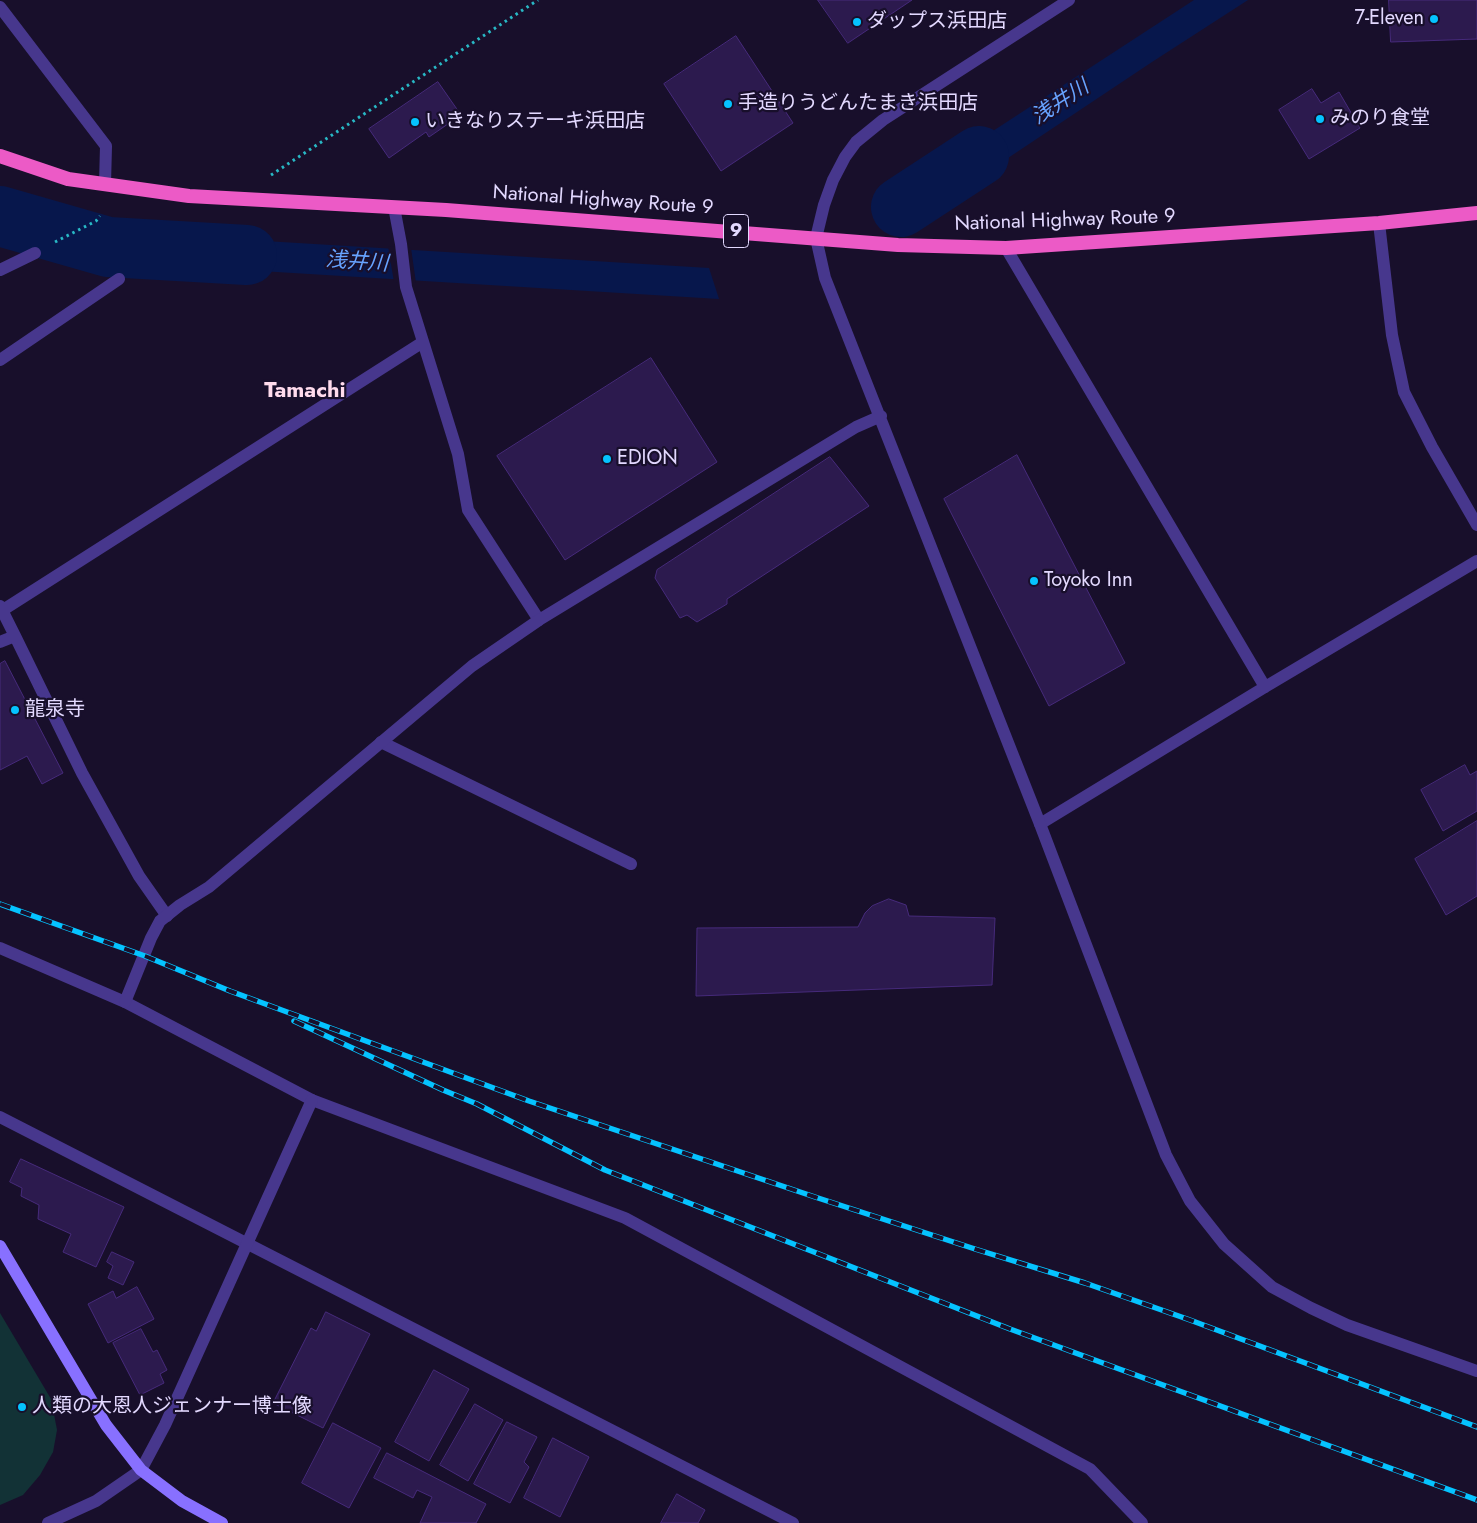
<!DOCTYPE html>
<meta charset="utf-8">
<style>
body{margin:0}
canvas{display:block;background:#180f2b}
</style>
<canvas width="1477" height="1523"></canvas>
<script>
const g = document.querySelector('canvas').getContext('2d');
g.lineJoin = 'round';
function fill(path, color) { g.fillStyle = color; g.fill(path, 'evenodd'); }
function trace(path, color, width, dash) { g.strokeStyle = color; g.lineWidth = width; g.lineCap = dash ? 'butt' : 'round'; g.setLineDash(dash || []); g.stroke(path); }
function drawText(font, color, halo, rows, align = 'center') {
  g.font = font + ' Jost,"Noto Sans JP",sans-serif'; g.lineWidth = 4.5; g.setLineDash([]); g.textBaseline = 'middle'; g.strokeStyle = halo; g.fillStyle = color; for (const [text, x, y, turn = 0] of rows) {
    g.save(); g.translate(x, y); g.rotate((+turn || 0) * Math.PI / 180); g.textAlign = isNaN(turn) ? turn : align; if (halo) g.strokeText(text, 0, 0); g.fillText(text, 0, 0); g.restore();
  }
}
fill(new Path2D(`
 M0,1313L51,1399L57,1430L53,1452L40,1475L23,1495L0,1505Z`), '#123236');
fill(new Path2D(`
 M1194,0H1248L1152,62L942,202L933,203L887,200Z
 M0,202L63,221L152,234L148,264L56,254L0,236Z
 M166,235L709,268L719,299L162,265Z`), '#07174c');
fill(new Path2D(`
 M76,220L102,225L48,255L30,249Z
 M150,231L153,232L154,234L150,264L149,266H145Z
 M165,233H169L164,268H161L159,265Z
 M388,246L411,248L416,283L394,282Z`), '#180f2b');
trace(new Path2D(`
 M901,207L979,156
 M0,216L108,247L247,255`), '#07174c', 60);
const building = new Path2D(`
 M818,0H912L848,43Z
 M1389,0H1477V39L1391,42Z
 M736,36L793,123L721,171L664,84Z
 M438,82L461,115L429,137L426,132L389,158L369,129Z
 M1312,89L1321,103L1339,92L1360,128L1309,159L1279,110Z
 M651,358L717,462L565,560L497,456Z
 M1017,455L1125,663L1049,706L944,499Z
 M830,457L869,506L727,599V604L697,622L687,615L680,618L655,578L657,570Z
 M5,661L63,773L42,784L27,756L0,770V664Z
 M1465,765L1470,775L1477,771V811L1443,831L1421,790Z
 M1477,821V896L1446,915L1415,859Z
 M889,899L906,905L909,916L995,918L992,985L696,996L697,928L858,927L865,913L872,906Z
 M21,1159L124,1207L96,1267L63,1252L71,1234L38,1219L39,1205L21,1196L22,1188L10,1182Z
 M112,1252L134,1262L123,1285L108,1278L113,1266L107,1262Z
 M137,1287L154,1319L108,1343L88,1304L113,1291L116,1298Z
 M326,1312L370,1334L323,1428L273,1403L311,1328L316,1331Z
 M141,1329L153,1352L157,1350L167,1370L160,1374L164,1383L140,1395L113,1343Z
 M434,1370L469,1389L429,1461L395,1442Z
 M475,1404L503,1420L468,1481L440,1465Z
 M507,1422L537,1437L524,1462L529,1467L510,1503L474,1484Z
 M333,1423L381,1448L349,1508L302,1483Z
 M553,1438L589,1457L560,1517L524,1498Z
 M387,1453L486,1504L476,1523H420L432,1497L417,1490L413,1498L374,1478Z
 M677,1494L705,1510L698,1523H661Z`);
fill(building, '#2c1a4e');
trace(building, '#462a7b', 1);
trace(new Path2D(`
 M271,175L538,0
 M55,242L96,221L100,216`), '#28b8c5', 3, [2.5, 4]);
trace(new Path2D(`
 M0,270L35,253`), '#47378d', 12);
trace(new Path2D(`
 M0,7L106,146L105,184`), '#47378d', 12);
trace(new Path2D(`
 M394,207L401,244L406,287L458,454L468,510L539,620
 M1006,248L1265,687
 M0,360L119,279
 M0,606L15,636L0,642
 M3,610L423,342
 M15,636L82,773L139,876L167,916
 M381,742L631,864
 M1040,824L1265,687L1477,561
 M0,948L125,1002L312,1100L625,1218L1090,1469L1142,1523
 M0,1117L793,1523`), '#47378d', 12);
trace(new Path2D(`
 M1069,0L883,120L856,142L845,157L833,180L824,205L816,238L825,278L1040,824L1166,1155L1190,1201L1224,1244L1272,1287L1311,1308L1347,1325L1477,1371
 M1379,223L1392,335L1404,392L1432,447L1477,525
 M125,1002L151,938L160,921L180,905L209,887L472,666L539,620L856,427L881,416
 M48,1523L96,1501L141,1470L165,1425L312,1100`), '#47378d', 12);
trace(new Path2D(`
 M0,1246L106,1425L141,1470L182,1501L222,1523`), '#8870ff', 12);
trace(new Path2D(`
 M0,156L68,179L189,196L446,210L898,245L1006,248L1379,223L1477,213`), '#ec5ac6', 14);
const rail = new Path2D(`
 M0,904L145,956L230,991L529,1101L815,1197L975,1249L1085,1283L1190,1320L1477,1427
 M294,1021L443,1090L477,1104L605,1170L1010,1329L1477,1500`);
trace(rail, '#05c3ff', 5.5);
trace(rail, '#180f2b', 4, [11]);
for (const [x, y, r, color] of [
 [1434,19,5,"#05c3ff"],
 [857,22,5,"#05c3ff"],
 [728,104,5,"#05c3ff"],
 [1320,119,5,"#05c3ff"],
 [415,122,5,"#05c3ff"],
 [607,459,5,"#05c3ff"],
 [1034,581,5,"#05c3ff"],
 [15,710,5,"#05c3ff"],
 [22,1407,5,"#05c3ff"]
]) { const dot = new Path2D(); dot.arc(x, y, r, 0, 2 * Math.PI); g.fillStyle = color; g.fill(dot); trace(dot, '#180f2b', 2); }
for (const [x, y, w] of [
 [736,231,25]
]) { const box = new Path2D(); box.roundRect(x - w / 2, y - 16.5, w, 33, 4); g.fillStyle = '#180f2b'; g.fill(box); trace(box, '#e3d9ff', 1); }
drawText('bold 19px', '#e3d9ff', null, [
 ["9",736,231]
]);
drawText('20px', '#e3d9ff', '#180f2b', [
 ["7-Eleven",1424,19,"right"],
 ["ダップス浜田店",867,22],
 ["手造りうどんたまき浜田店",738,104],
 ["みのり食堂",1330,119],
 ["いきなりステーキ浜田店",425,122],
 ["EDION",617,459],
 ["Toyoko Inn",1044,581],
 ["龍泉寺",25,710],
 ["人類の大恩人ジェンナー博士像",32,1407]
], 'left');
drawText('20px', '#e3d9ff', '#180f2b', [
 ["National Highway Route 9",603,201,4],
 ["National Highway Route 9",1065,221,-2]
]);
drawText('italic 21px', '#67a3ff', '#180f2b', [
 ["浅井川",1061,103,-33],
 ["浅井川",357,263,4]
]);
drawText('bold 22px', '#ffdbed', '#180f2b', [
 ["Tamachi",305,392]
]);
</script>
